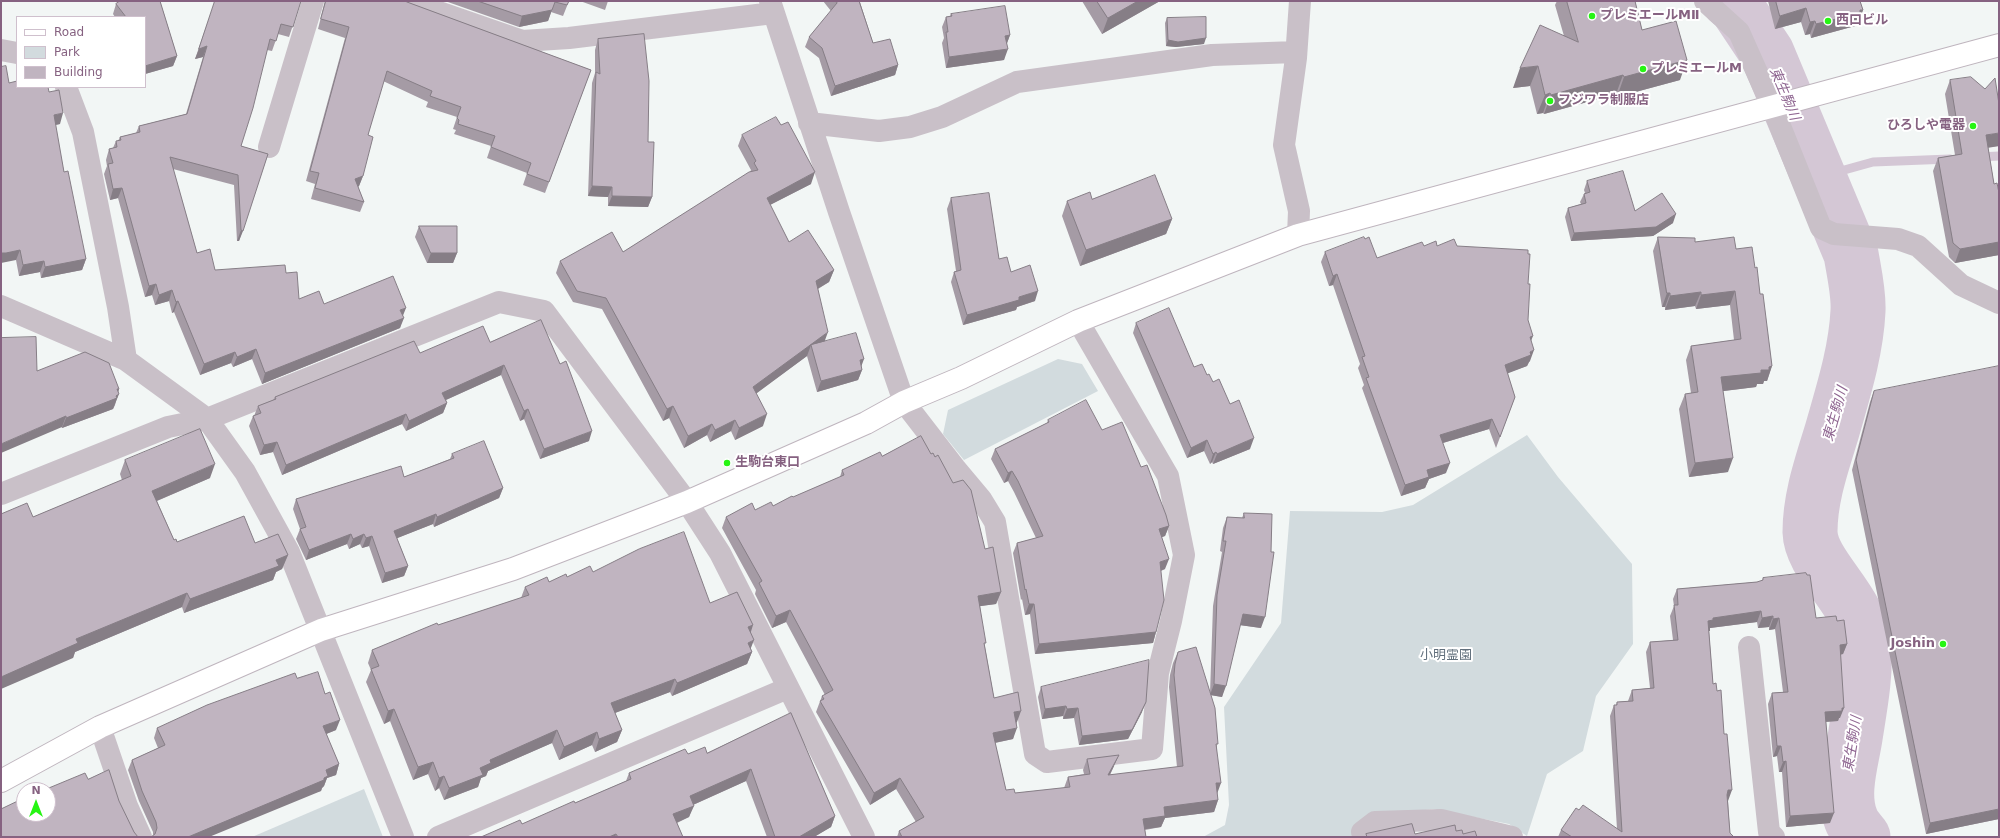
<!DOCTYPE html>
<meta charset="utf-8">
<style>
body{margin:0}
#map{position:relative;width:2000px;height:838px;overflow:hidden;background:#f2f6f5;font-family:"DejaVu Sans",sans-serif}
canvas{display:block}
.frame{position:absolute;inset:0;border:2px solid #866281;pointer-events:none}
.legend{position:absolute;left:16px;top:16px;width:130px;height:72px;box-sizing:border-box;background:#fff;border:1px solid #cfc0cd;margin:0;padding:5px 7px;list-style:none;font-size:12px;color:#866281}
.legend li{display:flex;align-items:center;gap:8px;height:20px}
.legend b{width:20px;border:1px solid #cfc0cd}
.north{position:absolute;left:16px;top:782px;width:40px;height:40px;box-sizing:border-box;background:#fff;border:1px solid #cfc0cd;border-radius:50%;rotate:0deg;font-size:11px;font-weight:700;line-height:16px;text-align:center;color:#866281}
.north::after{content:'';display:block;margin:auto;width:14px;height:18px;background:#26f513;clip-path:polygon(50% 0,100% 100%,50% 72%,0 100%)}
</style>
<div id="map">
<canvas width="2000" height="838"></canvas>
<div class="frame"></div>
<ul class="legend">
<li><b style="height:5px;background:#fff"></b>Road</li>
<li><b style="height:11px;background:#d2dbde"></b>Park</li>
<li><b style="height:11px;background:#c0b4c0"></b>Building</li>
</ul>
<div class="north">N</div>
</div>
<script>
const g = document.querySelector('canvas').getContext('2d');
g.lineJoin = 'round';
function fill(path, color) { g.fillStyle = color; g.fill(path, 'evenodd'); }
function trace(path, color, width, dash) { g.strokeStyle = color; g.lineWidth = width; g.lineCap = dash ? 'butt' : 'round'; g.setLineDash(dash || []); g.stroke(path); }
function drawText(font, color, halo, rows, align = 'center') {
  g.font = font + ' "DejaVu Sans","Noto Sans JP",sans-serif'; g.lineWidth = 4; g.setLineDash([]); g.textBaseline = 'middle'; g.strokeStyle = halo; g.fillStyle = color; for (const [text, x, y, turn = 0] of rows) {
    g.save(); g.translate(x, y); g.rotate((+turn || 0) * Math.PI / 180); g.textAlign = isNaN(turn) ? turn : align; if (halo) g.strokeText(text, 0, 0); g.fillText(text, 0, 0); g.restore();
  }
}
fill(new Path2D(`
 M1058,359L1082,364L1098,391L964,460L943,434L948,410Z
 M1527,435L1558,477L1632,564L1633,644L1596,696L1583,751L1547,774L1527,836L1509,824L1433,809L1364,818L1353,837H1203L1225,825L1229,805L1224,707L1281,623L1290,511L1382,512L1413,505Z
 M364,789L383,837H252Z`), '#d2dbde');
trace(new Path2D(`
 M1978,157L1999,156
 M1819,177L1873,162L1950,159`), '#d4c7d5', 9);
trace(new Path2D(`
 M1729,1L1735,5L1767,53L1851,254C1854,272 1859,293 1858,311C1856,352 1843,392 1832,431C1822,464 1810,497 1810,532C1811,567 1861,600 1864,644C1866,675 1860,706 1855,738C1851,763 1841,794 1851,819C1853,825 1859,832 1863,837`), '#d4c7d5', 55);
const secondary = new Path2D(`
 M1,781L100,727L321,630L513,569L687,502L866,423L904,402L961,378L1078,321L1298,235L1999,45`);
trace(secondary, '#bfb5be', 24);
trace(new Path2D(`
 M407,1L522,41L569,38L773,13
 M770,1L839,212L904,402L955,468L981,499L995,522L1035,754L1047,762L1152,749L1158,673L1171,621L1184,555L1168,476L1078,321
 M1705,1L1739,32L1772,106L1821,228L1834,234L1898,239L1918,246L1961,285L1999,303
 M1,50L17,53
 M66,87L83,132L118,307L126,360
 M809,123L879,131L910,127L942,117L1017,82L1212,55L1296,52
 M269,147L313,1
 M1298,235L1299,211L1284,145L1296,58L1300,1
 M1,306L126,360L207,419L245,472L289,552L403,837
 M1,494L168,427L207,419L499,302L544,311L687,502L720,553L864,837
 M1749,647L1769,832L1774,837
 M100,727L127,806L141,837
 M1362,832L1375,822L1441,820L1512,837
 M438,837L788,688`), '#c9c0c8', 22);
trace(secondary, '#fff', 22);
fill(new Path2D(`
 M120,1H160L177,56L173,66L145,74V17H115L113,14L116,4Z
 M215,1H301L289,37L278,34L272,51L267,50L241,146L268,154L239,241H237L234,185L173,169L197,253L215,270L286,273L299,299L324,304L403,316L400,328L262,384L252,359L233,367L231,363L200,375L174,312L172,313L169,301L155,305L152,295L145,297L118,198L110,200L104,174L107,166L106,160L109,149L113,148L116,141H118L120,137L136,133L139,126L186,114L203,57L195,59Z
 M325,1H405L407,2L591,70L545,193L523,185L527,173L487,158L491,146L454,134L456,130L453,129L457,117L426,107L428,102L383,81L368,135L363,176L359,186L358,187L364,202L360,212L311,199L315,184L306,181L345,38L318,29Z
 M445,1H569L563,16L551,12L548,21L519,27Z
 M580,1H608L605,10Z
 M823,1H863L860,2L873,43L898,65L895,75L831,96L819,58L805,47L809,37L831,11Z
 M1082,1H1160L1102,34Z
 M1557,1H1635L1642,30L1680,80L1617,97L1616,94L1544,114L1543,113L1537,114L1530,86L1513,88L1564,36L1555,5Z
 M1768,1H1860L1863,10L1858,24H1856L1855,26L1811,38L1810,34L1805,35L1801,22L1775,29Z
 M951,14L1010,35L1007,43L1004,60L946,68L942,43L944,38L942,27L946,17L950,16Z
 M1167,18L1204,44L1176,47L1166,46L1165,23Z
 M598,39L648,142L652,197L648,207L608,206V197L588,196L592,83L595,73V50Z
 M1950,80L1999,146L1988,147L1994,184L1999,193V255L1955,263L1949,257L1933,171L1938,158L1955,155L1945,94Z
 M9,83L49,92L60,124L55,125L64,172L86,259L82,270L41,278L40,272L19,276L16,260Z
 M742,135L811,184L770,205L789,242L834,270L829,282L818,289L825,341L861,366L862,370L858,380L817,392L807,356L756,393L763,426L735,440L731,431L710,442L707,435L684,448L669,418L663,421L602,309L573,302L556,273L560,261L623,252L750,172L751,170L738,146Z
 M1587,181L1635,211L1673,223L1653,236L1571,241L1565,217L1568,208L1581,204L1580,202L1584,194L1585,193L1584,190Z
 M951,198L999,259L1011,272L1035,301L1017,307L1016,310L963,325L951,282L954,272L956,271L947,209Z
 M1092,199L1172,219L1166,234L1080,266L1062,216L1067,201Z
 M419,226L457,253L453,263H427L415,237Z
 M1658,237L1736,249L1755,268L1760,294L1772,366L1767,381H1764L1763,384H1757L1756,387L1723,391L1728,472L1689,477L1679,409L1685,394L1691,393L1686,360L1691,346L1734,340L1730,305L1696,309L1695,306L1665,310V307H1662L1653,251Z
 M1424,246H1457L1528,284V320L1531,341L1530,361L1529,362L1527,366L1507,373L1515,397L1496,448L1489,429L1443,443L1446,473L1429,479L1425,488L1401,496L1362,388L1364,385L1358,368L1360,364L1333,285L1329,286L1321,262L1325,252L1377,258Z
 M1136,323L1194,367L1207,375L1213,382L1250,449L1213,464L1212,462L1210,464L1204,451L1187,458L1133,333Z
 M490,342L589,441L540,459L524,419L520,421L501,375L446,400L447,403L443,413L406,431L402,424L282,475L273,452L260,455L249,426L253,416H254L258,406L273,400L275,397L420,353Z
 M37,371L119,389L115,405L113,409L62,428Z
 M1874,391L1999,819L1926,834L1852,470L1870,402Z
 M1048,420L1102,430L1141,467L1169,526L1165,536L1162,537L1165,569L1161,571L1156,632L1153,643L1035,654L1030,614L1025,615L1022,599L1021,600L1013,553L1017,543L1036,538L1014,492L1008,481L1004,483L991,459L995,449L1047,423Z
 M452,454L503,488L499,498L434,527L433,524L397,538L408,566L404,576L382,583L369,546L362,548L360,544L349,549L347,544L306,560L296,539L300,529L293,509L296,499L404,477L450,459Z
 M931,454L985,549L1001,592L996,604L980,606L985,647L994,698L1017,722L1013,739L995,743L1006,790L1015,793L1064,788L1068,777L1084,774L1083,770L1087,759L1114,766L1110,775L1177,767L1169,687L1170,675L1173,663L1178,652L1210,694L1213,606L1222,552L1220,551L1223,528L1227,517L1242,518L1244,513L1261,628L1240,625L1222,697L1211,695L1217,747V794L1218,800L1214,812L1165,818L1161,827L1145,830L1146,837H897L899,831L916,822L896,789L870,805L816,712L822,696L825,695L786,622L772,628L755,594L756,590L722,528L726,517L773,506L840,477L842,470L882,456Z
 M125,460L210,478L157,501L174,540L177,542L255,543L288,555L282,569L276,572L273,580L184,613L182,607L75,652L73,658L33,517L122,480L120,474Z
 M593,572L710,603L751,633V649L752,652L747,664L672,696L670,692L615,713L622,730L617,742L595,752L592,745L559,760L552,743L488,771L486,776L481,778L478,787L444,800L439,788L435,791L428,774L413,780L390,721L384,724L366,682L371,670L368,663L372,650L438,625L521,598L525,587Z
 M1763,578L1816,618L1837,621L1847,644L1843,654L1840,655V718H1839L1838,721L1826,722L1830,823L1786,827L1782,772H1779L1777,756L1773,757L1768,704L1772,693L1783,692L1775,629L1769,630V627L1758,628L1757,622L1710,628V631H1709L1713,684L1728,801L1730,833L1734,837H1558L1561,830L1579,810L1617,829L1610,716L1614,705H1616L1617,702L1628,701L1632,690L1650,688L1646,652L1650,642L1673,640L1670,616L1674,606L1673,599L1677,589L1757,582L1762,581Z
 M297,678L336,730L326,734L339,764L336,775L327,778L324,786L322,788L321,791L153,835V832L139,801L128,770L132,760L158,748L154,738L157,728Z
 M1041,687L1142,712L1128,739L1079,745L1074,718L1063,719V716L1042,719L1038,697Z
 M791,713L835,816L831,827L814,837H767L746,781L693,805L689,817L677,823L683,837H481L522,824L575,803L626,781L629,773L688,754L707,753Z`), '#a59ba5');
fill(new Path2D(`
 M1138,1H1160L1102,34L1108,18Z
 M1806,8L1801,22L1775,29L1780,16Z
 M552,10L548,21L519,27L522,16Z
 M1860,10H1863L1858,24H1856L1855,26L1811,38L1816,24Z
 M1815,21L1810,34L1805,35L1810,22Z
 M1010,35L1006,46L1005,36Z
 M1206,38L1204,44L1176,47L1166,46L1168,40Z
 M207,46L203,57L195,59L199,49Z
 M1008,49L1004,60L946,68L949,57Z
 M177,56L173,66L145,74V66Z
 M1687,60L1680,80L1617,97L1624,77Z
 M898,65L895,75L831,96L835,86Z
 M1538,66L1530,86L1513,88L1520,68Z
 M1623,75L1616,94L1544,114L1551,95Z
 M1550,93L1543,113L1537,114L1545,95Z
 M63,113L60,124L50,126L54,115Z
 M1999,133V146L1981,149L1986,135Z
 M815,172L811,184L762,209L767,198Z
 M363,176L359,186L351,190L355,179Z
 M592,186L612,187L608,197L588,196Z
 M122,188L118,198L110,200L113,189Z
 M612,196L652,197L648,207L608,206Z
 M1676,214L1673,223L1653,236L1571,241L1574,233Z
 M1172,219L1166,234L1080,266L1086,250Z
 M241,230L243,231L239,241H237Z
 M1999,242V255L1955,263L1960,249Z
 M20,250L16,260L1,263V253Z
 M431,253H457L453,263H427Z
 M86,259L82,270L41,278L45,267Z
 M44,261L40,272L19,276L23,265Z
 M834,270L829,282L812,292L816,281Z
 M1337,274L1333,285L1329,286L1333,276Z
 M156,284L152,295L145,297L149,286Z
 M172,290L169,301L155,305L159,295Z
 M1038,291L1035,301L1017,307L1016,310L963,325L967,315L1019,297Z
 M1735,291L1730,305L1696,309L1701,295Z
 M1701,292L1695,306L1665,310L1670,296Z
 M1667,293H1670L1665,307H1662Z
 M178,301L174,312L172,313L176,302Z
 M406,308L402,318L400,310Z
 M404,318L400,328L262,384L265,373Z
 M828,332L824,343L811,345L807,356L749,399L753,387Z
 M1533,336L1529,346L1530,337Z
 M256,349L252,359L233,367L237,357Z
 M1534,350L1530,361L1529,362L1527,366L1501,376L1505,365Z
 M235,352L231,363L200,375L204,364Z
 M864,359L860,370V360Z
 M504,365L501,375L439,403L442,393Z
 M1772,366L1767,381H1764L1763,384H1757L1756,387L1716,392L1721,377L1761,370L1769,367Z
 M862,370L858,380L817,392L821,381Z
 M117,389H119L117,395L119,394L113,409L62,428L66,418Z
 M447,403L443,413L406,431L409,421Z
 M673,406L669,418L663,421L667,409Z
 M528,409L524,419L520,421L524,411Z
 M406,414L402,424L282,475L286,465Z
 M767,414L763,426L735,440L739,428Z
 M66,416L62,427L1,453V444Z
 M1492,419L1489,429L1436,445L1440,435Z
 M735,420L731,431L710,442L715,430Z
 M712,424L707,435L684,448L688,436Z
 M592,431L589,441L540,459L544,449Z
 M1254,438L1250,449L1213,464L1217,454Z
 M1207,440L1204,451L1187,458L1191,448Z
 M277,442L273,452L260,455L264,445Z
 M1216,452L1212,462L1210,464L1213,454Z
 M1733,458L1728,472L1689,477L1695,463Z
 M1450,463L1446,473L1429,479L1425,488L1401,496L1405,485L1427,470Z
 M215,464L210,478L147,505L152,491Z
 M1012,471L1008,481L1004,483L1008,473Z
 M503,488L499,498L434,527L437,517Z
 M436,514L433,524L390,541L394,531Z
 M1169,526L1165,536L1156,539L1159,529Z
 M351,534L347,544L306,560L309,550Z
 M364,534L360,544L349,549L353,539Z
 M372,536L369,546L362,548L366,538Z
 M288,555L282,569L276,572L273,580L184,613L190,599L276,560Z
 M1169,559L1165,569L1156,572L1160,562Z
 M408,566L404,576L382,583L385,573Z
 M1001,592L996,604L974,607L978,596Z
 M187,593L182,607L75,652L73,658L1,689V677L76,639Z
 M1029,604H1034L1030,614L1025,615Z
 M790,610L786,622L772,628L776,616Z
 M1761,611L1757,622L1710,628V631H1704L1708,621L1713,618Z
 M1243,614L1265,617L1261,628L1239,625Z
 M1773,616L1769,627L1758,628L1762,618Z
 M1779,618L1775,629L1769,630L1773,619Z
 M753,625L749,638L748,627Z
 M1156,632L1153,643L1035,654L1039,644Z
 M754,640L749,653L752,652L747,664L672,696L677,683L748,643Z
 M1847,644L1843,654L1836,655L1840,645Z
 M675,679L670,692L607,716L611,703Z
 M1214,684L1226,686L1222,697L1210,695Z
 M1146,702L1142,712L1128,739L1079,745L1082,736Z
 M1066,706L1063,716L1042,719L1045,709Z
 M1078,708L1074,718L1063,719L1067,709Z
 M1842,708H1844L1840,718H1839L1838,721L1821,722L1825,712Z
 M394,709L390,721L384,724L388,711Z
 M1021,711L1017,722L1010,723L1014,712Z
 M340,720L336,730L319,737L323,726Z
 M1017,728L1013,739L989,744L993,733Z
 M557,730L552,743L488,771L486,776L481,778L478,787L444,800L449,788L480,768L490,760Z
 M622,730L617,742L595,752L599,739Z
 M597,732L592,745L559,760L564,747Z
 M1777,746H1781L1777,756L1773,757Z
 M1119,755L1114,766L1104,786L1108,775Z
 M1786,761L1782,772H1779L1783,762Z
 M433,762L428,774L413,780L418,767Z
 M339,764L336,775L327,778L324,786L322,788L321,791L209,837H188L326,770Z
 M751,769L746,781L686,808L690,796Z
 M444,776L439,788L435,791L439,778Z
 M900,778L896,789L870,805L874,793Z
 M1216,783H1221L1217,794Z
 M1728,790H1732L1728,801H1724Z
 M1218,800L1214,812L1165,818L1161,827L1139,830L1143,819L1164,807Z
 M694,806L689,817L669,826L673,814Z
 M1999,809V819L1926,834L1930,823Z
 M1834,813L1830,823L1786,827L1790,816Z
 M835,816L831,827L814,837H799Z
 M616,834L615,837H609Z`), '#867e86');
const building = new Path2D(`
 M120,1H160L177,56L145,66V17H126L116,4Z
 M215,1H301L293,27L281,24L276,41L270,39L253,108L241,146L268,154L243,231L241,230L238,175L170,157L197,253L210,249L215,270L285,265L286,273L297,272L299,299L319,291L324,304L393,276L406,308L400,310L404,318L265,373L256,349L237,357L235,352L204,364L178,301L176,302L172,290L159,295L156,284L149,286L122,188L113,189L108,164L113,163L109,149L117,147L116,141L121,140L120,137L140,132L139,126L187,114L207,46L199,49Z
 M326,1H405L407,2L591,70L549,182L527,174L531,163L491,147L495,136L458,124L459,120L457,118L461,107L430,96L432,91L387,71L368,135L373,137L363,176L355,179L364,202L315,188L319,173L310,171L349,27L321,19Z
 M478,1H569L567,5L555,2L552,10L522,16Z
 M835,1H859L873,43L890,39L898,65L835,86L822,48L809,37L837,3Z
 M1097,1H1138L1108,18Z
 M1567,1H1635L1642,30L1676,21L1687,60L1624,77L1623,75L1551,95L1550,93L1545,95L1538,66L1520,68L1540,25L1578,42Z
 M1776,1H1860L1863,10H1860V13L1816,24L1815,21L1810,22L1806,8L1780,16Z
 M1005,6L1010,35L1005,36L1008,49L949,57L946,32H948L946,17L952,16L951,14Z
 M1206,17V38L1178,42L1168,40L1167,18Z
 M644,34L649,81L648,142H654L652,197L612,196V187L592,186L596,72L600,74L598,39Z
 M6,66L9,83L17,81V87H48L49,92L59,90L63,113L54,115L64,172L68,171L86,259L45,267L44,261L23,265L20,250L6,253H1V67Z
 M1971,77L1985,89L1995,78L1999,104V133L1986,135L1994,184L1997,183L1999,193V242L1960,249L1953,243L1938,158L1962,154L1950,80Z
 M776,117L781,125L788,122L815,172L767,198L789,242L808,230L834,270L816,281L828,332L753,387L767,414L739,428L735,420L715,430L712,424L688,436L673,406L667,409L606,298L577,291L560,261L612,232L623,252L749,172L758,170L754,163L756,161L742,135Z
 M1623,171L1635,211L1662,193L1676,214L1656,227L1574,233L1568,208L1586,203L1584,194L1590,192L1587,181Z
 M1155,175L1172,219L1086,250L1067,201L1090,192L1092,199Z
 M989,193L999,259L1007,257L1011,272L1030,265L1038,291L1019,297V300L967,315L954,272L961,270L951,198Z
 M419,226H457V253H431Z
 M1364,237L1365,239L1369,237L1377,258L1422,242L1424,246L1436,241L1437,246L1454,239L1457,246L1528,250V254H1530L1528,284H1530L1528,320L1533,336L1530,337L1534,350L1530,352L1531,355L1505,365L1515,397L1500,437L1492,419L1440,435L1450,463L1427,470L1429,477L1405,485L1366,378L1369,377L1362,357L1365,356L1337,274L1333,276L1325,252Z
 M1658,237L1695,238V242L1734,237L1736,249L1752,247L1755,268L1757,267L1760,294H1763L1772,366L1769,367V370H1761V373L1721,377L1733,458L1695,463L1685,394L1698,392L1691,346L1741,339L1735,291L1701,295V292L1670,296V293H1667Z
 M1169,308L1194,367L1202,364L1207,375L1209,374L1213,382L1219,379L1230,404L1239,400L1254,438L1217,454L1216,452L1213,454L1207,440L1191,448L1136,323Z
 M541,320L560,364L566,361L592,431L544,449L528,409L524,411L504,365L442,393L447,403L409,421L406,414L286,465L277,442L264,445L253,416L261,413L258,406L276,399L275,397L414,341L420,353L483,326L490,342Z
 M856,333L864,359L860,360L862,370L821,381L811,345Z
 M36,337L37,371L85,352L109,363L119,389H117L119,394L116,396L117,398L66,418V416L1,444V338Z
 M1999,366V809L1930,823L1856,460L1874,391Z
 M1086,400L1102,430L1122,422L1141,467L1147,465L1166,515L1169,526L1159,529L1169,559L1160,562L1164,600L1156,632L1039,644L1034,604H1029L1026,589L1025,590L1017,543L1043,536L1018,481L1012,471L1008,473L995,449L1049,422L1048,420Z
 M200,429L215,464L152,491L174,540L176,539L177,542L244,516L255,543L278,534L288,555L276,560L279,566L190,599L187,593L76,639L78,643L1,677V514L27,503L33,517L131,476L125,460Z
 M921,436L931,454L933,453L935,457L938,455L953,483L963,480L971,490L985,549L993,547L1001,592L978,596L986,643H984L994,698L1018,692L1021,711L1014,712L1017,728L993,733L1006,790L1014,789L1015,793L1070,787L1068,777L1090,774L1087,759L1119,755L1108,775L1183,766L1174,675L1175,664L1178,652L1196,647L1215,708L1218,744H1216L1221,783H1216L1218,800L1164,807L1165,816L1143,819L1146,837H902L899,831L924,817L900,778L874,793L820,701L824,699L822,696L833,690L790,610L776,616L759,583L762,581L726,517L752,503L755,510L771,502L773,506L792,496L793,497L844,475L842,470L880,452L882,456Z
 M484,441L503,488L437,517L436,514L394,531L408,566L385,573L372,536L366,538L364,534L353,539L351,534L309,550L300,529L306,527L296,499L401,466L404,477L454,458L452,454Z
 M1244,513L1272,514L1271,552H1274L1265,617L1243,614L1226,686L1214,684L1217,595L1226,541H1223L1227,517L1244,518Z
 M684,532L710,603L737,592L753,625L748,627L754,640L748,643L752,652L677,683L675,679L611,703L622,730L599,739L597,732L564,747L557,730L490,760L491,763L480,768L483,775L449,788L444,776L439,778L433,762L418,767L394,709L388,711L371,669L379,666L372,650L437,623L438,625L529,595L525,587L547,577L549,582L566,574L567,577L590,566L593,572L639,549Z
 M1806,573L1807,575H1810L1816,618L1836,616L1837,621L1844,620L1847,644L1840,645L1844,708H1842V711L1825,712L1834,813L1790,816L1786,761L1783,762L1781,746H1777L1772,693L1788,692L1779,618L1773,619V616L1762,618L1761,611L1713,618V620L1708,621L1713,684L1716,683L1717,691L1721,690L1724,734H1727L1732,790H1728L1727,795L1730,833L1734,837H1572L1561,830L1576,808L1579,810L1583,805L1622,832L1614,705H1617V702L1633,701L1632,690L1654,688L1650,642L1678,640L1674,605H1678L1677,589L1757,582L1763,580V578Z
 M1149,660L1146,702L1132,730L1082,736L1078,708L1067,709L1066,706L1045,709L1041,687Z
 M318,672L325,694L330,692L340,720L323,726L339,764L326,770L328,776L324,778V780L188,837H151L155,834L157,828L156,822L142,791L132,760L165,745L157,728L207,705L295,673L297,678Z
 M791,713L835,816L799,837H775L751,769L690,796L694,806L673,814L683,837H618L616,834L609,837H481L520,820L522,824L574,801L575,803L631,779L629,773L685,749L688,754L705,747L707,753Z
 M109,770L119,801L134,832L138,837H1V809L24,798V814H48V790H44L85,773L88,779Z
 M1412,824L1415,834L1455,825L1456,831L1462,830L1463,834L1475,831L1477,837H1367L1366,834Z`);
fill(building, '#c0b4c0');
trace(building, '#867e86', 1);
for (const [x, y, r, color] of [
 [1592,16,4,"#26f513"],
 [1828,21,4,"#26f513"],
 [1643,69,4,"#26f513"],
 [1550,101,4,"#26f513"],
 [1973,126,4,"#26f513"],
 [727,463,4,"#26f513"],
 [1943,644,4,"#26f513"]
]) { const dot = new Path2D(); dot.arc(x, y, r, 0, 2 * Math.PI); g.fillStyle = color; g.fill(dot); trace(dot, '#fff', 1.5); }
drawText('bold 13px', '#866281', '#fff', [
 ["プレミエールMⅡ",1600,16],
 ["西口ビル",1836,21],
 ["プレミエールM",1651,69],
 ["フジワラ制服店",1558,101],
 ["ひろしや電器",1965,126,"right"],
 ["生駒台東口",735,463],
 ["Joshin",1935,644,"right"]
], 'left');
drawText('13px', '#616f7c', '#fff', [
 ["小明霊園",1446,656]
]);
drawText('italic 14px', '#8f6691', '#fff', [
 ["東生駒川",1784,94,67],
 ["東生駒川",1836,414,-74],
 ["東生駒川",1853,744,-81]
]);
</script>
